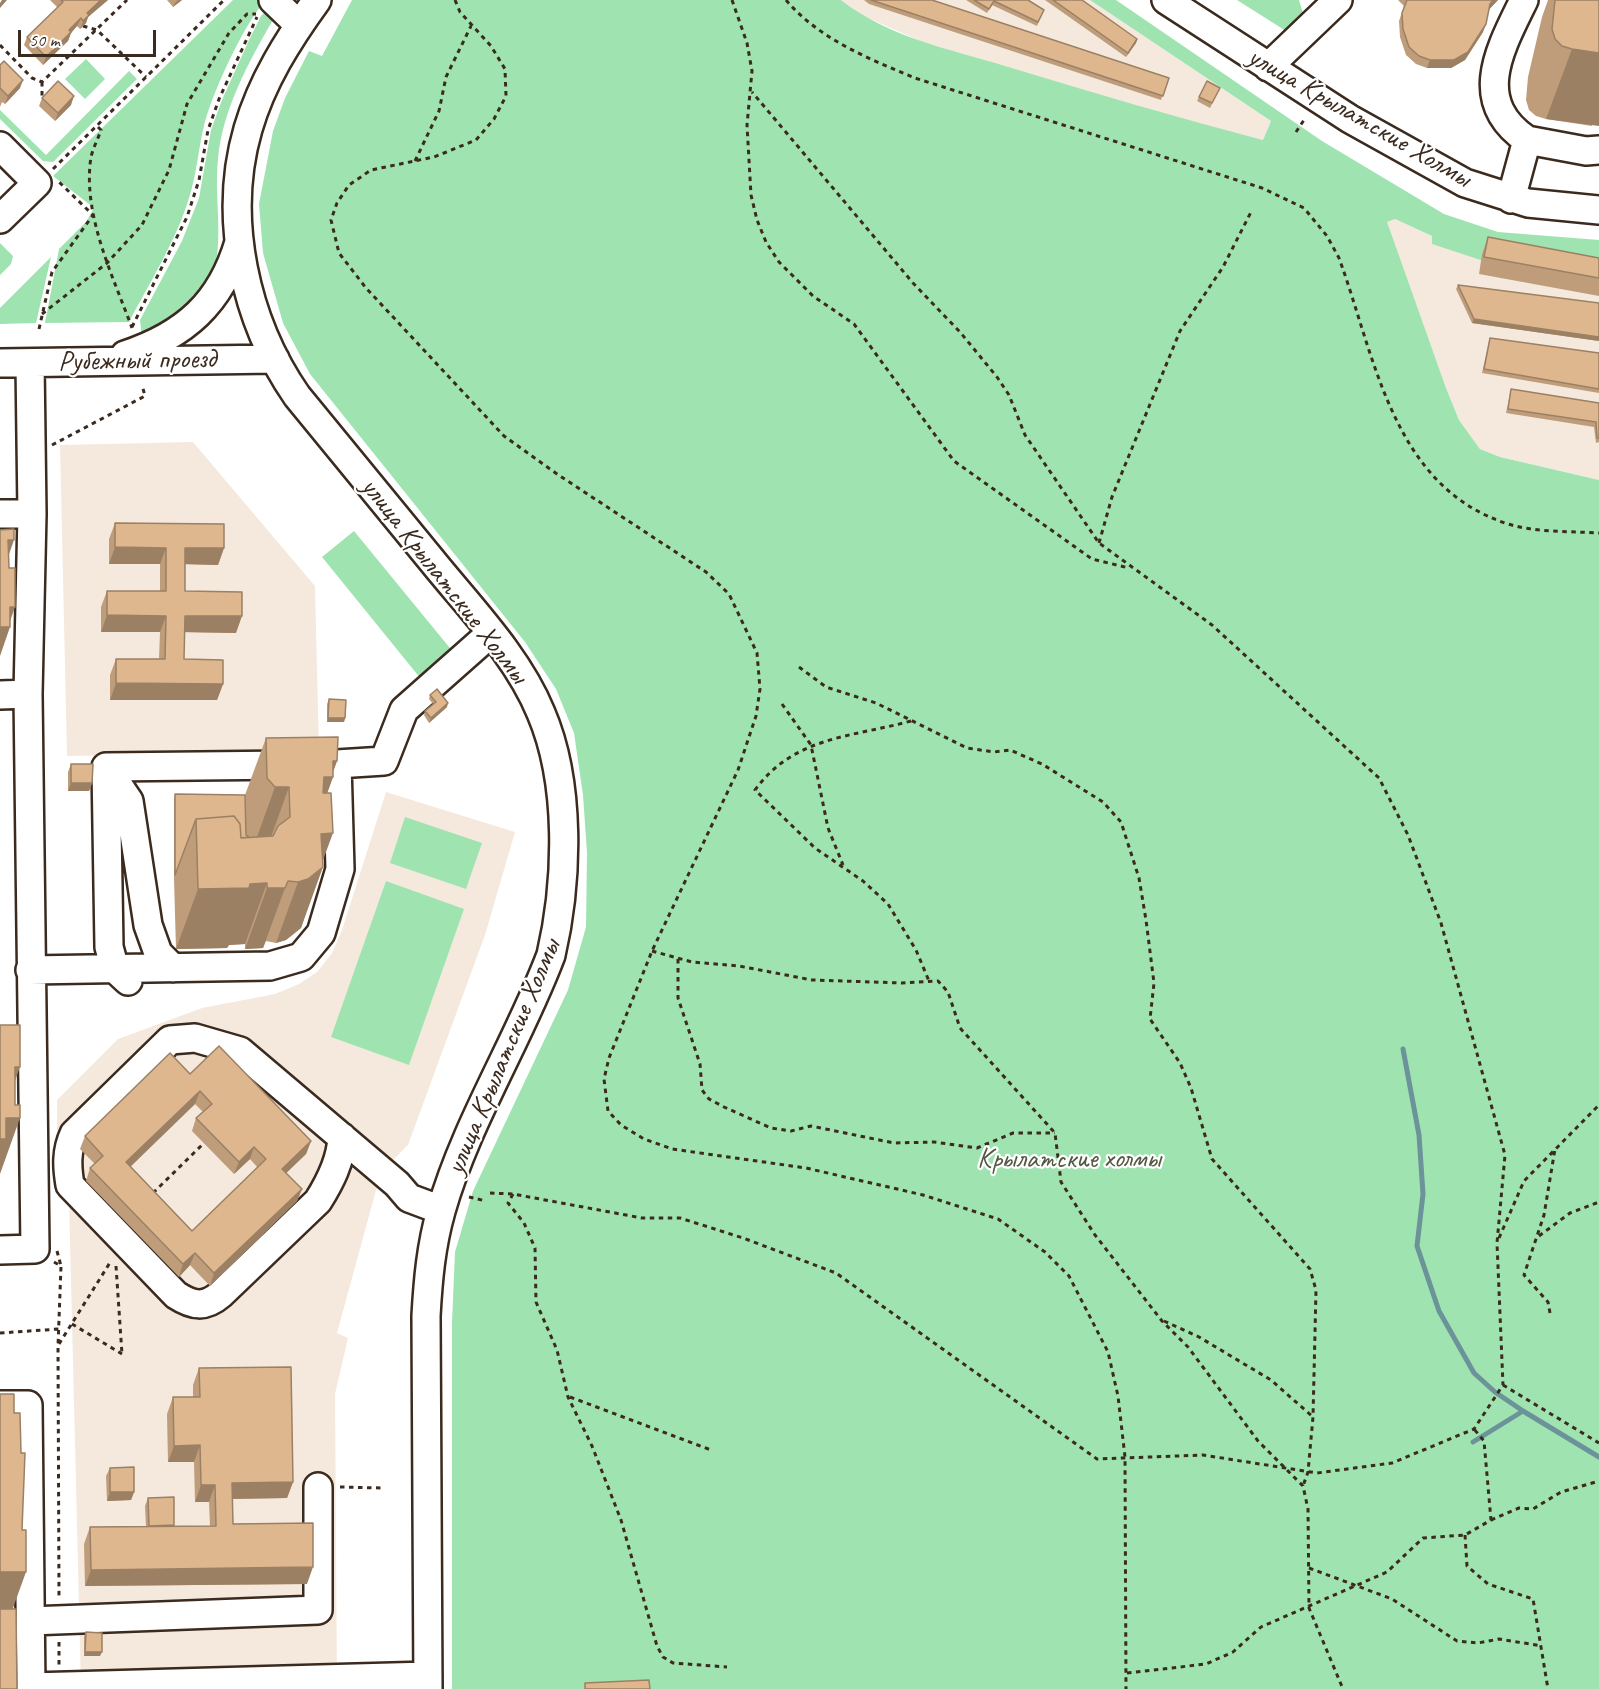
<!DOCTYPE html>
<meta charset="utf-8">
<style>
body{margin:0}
#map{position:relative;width:1599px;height:1689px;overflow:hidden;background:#fff;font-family:Caveat,sans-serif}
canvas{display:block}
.scale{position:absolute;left:18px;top:30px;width:138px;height:27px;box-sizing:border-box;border:3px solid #3b2a1e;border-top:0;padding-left:8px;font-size:18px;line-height:21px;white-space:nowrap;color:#3b2a1e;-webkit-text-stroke:4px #fff;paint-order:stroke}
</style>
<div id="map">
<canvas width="1599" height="1689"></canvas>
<div class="scale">50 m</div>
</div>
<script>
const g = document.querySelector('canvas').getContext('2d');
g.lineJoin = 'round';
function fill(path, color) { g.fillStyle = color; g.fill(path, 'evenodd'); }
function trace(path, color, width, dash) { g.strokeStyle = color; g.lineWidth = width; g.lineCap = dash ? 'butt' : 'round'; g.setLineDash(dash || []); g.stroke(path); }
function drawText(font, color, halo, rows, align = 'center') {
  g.font = font + ' Caveat,sans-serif'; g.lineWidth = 4.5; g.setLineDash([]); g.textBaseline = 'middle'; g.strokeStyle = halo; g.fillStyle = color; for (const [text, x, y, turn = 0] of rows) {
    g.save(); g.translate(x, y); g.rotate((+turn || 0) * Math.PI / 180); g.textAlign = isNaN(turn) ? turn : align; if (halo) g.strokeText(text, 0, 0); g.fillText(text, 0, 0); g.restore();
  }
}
fill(new Path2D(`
 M841,0H1090L1271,121L1263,140L1156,112L925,43L859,14Z
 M1395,219L1432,236L1599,279V480L1500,457L1480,449L1459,420L1446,388L1386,222Z
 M193,442L315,586L319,751L67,756L60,445Z
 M386,792L515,832L485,935L408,1145L381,1172L337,1333L348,1338L335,1394L337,1689H81L69,1200L57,1184V1100L118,1039L202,1008L275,994L299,984L317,972L332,953L342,930Z`), '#f5e9dd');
fill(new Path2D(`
 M233,0H262L264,2C242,28 210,97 203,130C198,153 196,176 189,198C176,241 150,282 129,322L45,323L59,249L86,222L94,208L53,176Z
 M352,0H841C888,37 949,49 1005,66C1090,92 1176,117 1263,140L1271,121L1090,0H1116L1322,141L1444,214L1498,232L1599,240V279L1505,268L1432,244V236L1395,219L1387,222L1446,388L1459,420L1480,449L1500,457L1599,480V1689H452V1322L455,1252L473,1191L568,990L586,927L587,853L583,795L574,733L556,689L525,642L310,374L283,323L263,253L259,204L273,131L285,98L309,51L322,56Z
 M1237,0H1299L1303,13L1286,31Z
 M269,8L273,20C249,61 222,111 218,159C213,205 229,256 203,298C198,307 154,331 142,338L140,320L182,241L199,198L211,130L222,100L249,40L261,16Z
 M86,59L105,79L85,99L65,79Z
 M129,71L137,79L53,162L43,161L0,119V110L46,155Z
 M0,243L13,256L11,264L0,275Z
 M51,257L36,323L0,324V308Z
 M354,531L454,653L421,679L322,557Z
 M405,817L482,843L466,889L390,863Z
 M386,881L464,909L409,1065L331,1037Z`), '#9fe4b0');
trace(new Path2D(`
 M1403,1049L1419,1135L1423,1194L1417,1246L1439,1311L1474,1373L1495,1392L1523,1411
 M1473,1442L1523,1411L1599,1457`), '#6c929a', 5);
const minor = new Path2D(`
 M273,0L299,25
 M317,0C288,40 262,81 248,129C222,218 245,321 297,396C344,453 391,511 438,568C475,613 519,659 541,713C571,783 568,881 551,955C519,1040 465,1125 441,1211C431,1246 428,1280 426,1316L428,1689
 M1166,0L1350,119L1465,183L1528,203L1599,210
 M1524,0C1500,49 1470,101 1527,140
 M1268,67L1338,0
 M0,146L37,183L0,219
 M1511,199L1527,140L1586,151L1599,150
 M125,355C185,335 221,303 239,242
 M0,363L275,359
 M0,514H32
 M0,695L28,694
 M106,767L109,947L115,969L128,981
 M106,767L291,765
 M106,767L129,801L148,925L158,953L173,968
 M30,970L270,966L301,957L321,933L340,869L337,764L384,761L404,710L491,633
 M342,1137C341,1161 330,1182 318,1201L221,1294C205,1308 193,1306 176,1295L70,1185C67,1167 66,1151 74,1134L170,1040L195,1038L240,1051L397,1184L409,1198L441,1210
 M0,1250L35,1249L28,694L32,514L30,363
 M0,1405H28L31,1689
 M30,1621L318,1610V1487
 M31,1687L428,1676`);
trace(minor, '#3b2a1e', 32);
trace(new Path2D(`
 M455,0L460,12L491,46L505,69L506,96L494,119L476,140L434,157L371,170L349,185L337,203L331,220L339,253L366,288L504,436L557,474L706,572L729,594L757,653L760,689L756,716L738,770L652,951L609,1058L604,1079L608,1111L621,1125L644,1139L672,1149L806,1168L923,1195L998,1219L1045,1252L1069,1276L1108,1352L1118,1396L1125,1457L1126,1689
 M732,0L747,43L752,71L747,125L751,195L757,220L766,242L779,262L813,296L854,324L954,461L1092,559L1129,568
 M786,0C819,39 869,59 915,78L1262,188L1304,208L1327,236L1339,258C1375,356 1392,487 1508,524C1538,533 1569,531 1599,533
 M83,26L97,30L146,77
 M0,45L32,78L42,82L127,0
 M42,82V97
 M98,127L101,130C98,139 93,148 91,157C82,214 113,276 132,328
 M1296,132L1306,117
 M415,161L439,111L446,77L471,26
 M53,169L224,0
 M42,314L107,263L142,225L169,170L187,104L229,33L247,14H256
 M132,327L187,217L199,180L208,130L219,99L257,17
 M39,329L52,272L93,215L59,182
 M52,445L145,396L142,385
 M1099,543L1112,497L1180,331L1223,267L1251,212
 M799,667L826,687L876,703L967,748L994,752L1010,750L1042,764L1103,802L1121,822L1139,878L1146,920L1154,983L1150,1019L1180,1063L1191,1088L1212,1159L1310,1269L1316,1290L1313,1417L1308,1472L1303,1486
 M782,704L811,745L828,828L843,865
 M911,721C853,737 794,736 755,790L815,848L863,881L888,904L916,950L929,981
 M652,951L692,962L739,966L812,980L902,983L938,981L948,992L960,1028L1055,1133L1061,1182L1095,1235L1162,1321L1188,1347L1258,1441L1303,1486L1308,1509L1309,1608L1343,1689
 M678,959V998L700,1064L702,1090L709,1099L724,1107L771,1128L791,1131L811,1126L894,1143L934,1142L977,1148L1013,1133H1055
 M153,1193L204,1143
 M490,1193L513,1194L642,1218H680L743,1238L836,1273L1097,1459L1203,1455L1317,1473L1392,1463L1474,1429L1503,1385L1497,1243L1505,1155L1441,923L1408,835L1379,778L1212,625L1099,543L1025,435L1009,395L997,377L960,332L913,283L752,92
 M513,1194L508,1203L524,1223L535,1248L536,1302L557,1350L568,1397L592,1446L621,1520L657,1646L663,1657L673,1663L727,1667
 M469,1197L486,1201
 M1539,1236L1570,1213L1599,1202
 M1499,1238L1524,1181L1599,1105
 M57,1251L61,1266
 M54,1262L61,1266L58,1346L59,1599
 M116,1266L122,1354
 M1550,1313L1548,1302L1524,1275L1544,1215L1555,1149
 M1164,1321L1199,1337L1271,1380L1313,1417
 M72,1324L122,1354
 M0,1333L59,1329
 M59,1344L111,1261
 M1503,1385L1599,1443
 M570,1397L711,1450
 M340,1487L383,1488
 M1491,1520L1519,1508L1533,1509L1561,1492L1599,1481
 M1465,1535L1467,1566L1488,1584L1533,1599L1548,1689
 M1309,1568L1392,1599L1457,1641L1478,1643L1499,1639L1542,1646
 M59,1642V1665
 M1127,1673L1206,1664L1233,1652L1261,1627L1387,1572L1423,1538L1465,1535L1491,1520L1484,1441L1474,1429`), '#3b2a1e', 3, [4.5, 4.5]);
trace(minor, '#fff', 27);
fill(new Path2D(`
 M50,0H108L88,17L86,23L80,29L77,26L71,33L68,41L43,65L24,45L27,37L58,8Z
 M167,0H182L173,7Z
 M864,0H932L1169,78L1161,100L869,4Z
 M966,0H1028L1044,10L1037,26L992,5L987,13Z
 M1045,0H1082L1137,39L1136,43L1126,57Z
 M1398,0H1498L1488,10L1483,32L1465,60L1451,68H1427L1416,64L1406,55L1400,37L1399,21L1404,6Z
 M1548,0H1599L1592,126L1546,119L1536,116L1529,110L1526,100L1528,77L1542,17Z
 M0,65L20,88L5,104L2,102L0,107Z
 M1220,88L1210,108L1197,101L1199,97Z
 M42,98L71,105L55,121L39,106Z
 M1488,237L1599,258V296L1479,274L1482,254Z
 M1458,285L1599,303V341L1472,323L1456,289Z
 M1490,338L1599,353V393L1482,373Z
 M1511,389L1599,403V442L1596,443L1594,427L1506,413Z
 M115,523L224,548L218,565L185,564V591L236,633L184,632V659L223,684L217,700H110V675L116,659H159L160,632H101V607L107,591H160V564H109V539Z
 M430,695L447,707L429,723L424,715L425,711L433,704L429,699Z
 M329,699L345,718L344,722H327V704Z
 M266,738L337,761L333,772V777L327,793L323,860L301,928L286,940L276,943L266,941L263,948L245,949V944L229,945L227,948L176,949L174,879V799L175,794L245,795Z
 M71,764L92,783L89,791H68V772Z
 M190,1074L311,1141L306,1154L286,1173L302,1189L297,1201L210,1286L190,1265L179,1277L86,1181L90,1168L95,1164L80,1149L85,1136ZM195,1104L203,1112L196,1118L192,1131L234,1174L250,1159L258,1168L192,1231L130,1166Z
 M199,1368L293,1482L287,1498L232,1499L233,1524L307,1584L85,1586L84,1544L90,1527H146L145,1506L148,1498L174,1526H210L209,1502H195L194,1462H168L167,1414L173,1397H193V1385Z
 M110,1468L134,1492L131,1500L107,1501L106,1476Z
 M86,1632L100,1656H84V1636Z`), '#bf9d7b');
fill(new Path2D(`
 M2,0H7L0,8V3Z
 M101,0H108L88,17L86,23L80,29L87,13Z
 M178,0H182L173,7L175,3Z
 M1493,0H1498L1487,12L1490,4Z
 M81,18L77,26L71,33L68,41L43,65L46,57L69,30Z
 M1486,24L1483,32L1465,60L1451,68H1427L1430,60Z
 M1137,39L1136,43L1126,57L1128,53Z
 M1572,49L1599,53V126L1546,119Z
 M23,80L20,88L5,104L8,96Z
 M74,96L71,105L55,121L58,113Z
 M1474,319L1599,337V341L1472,323Z
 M8,540H14L0,580Z
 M115,547L166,548L160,564H109Z
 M185,548H224L218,565L179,564Z
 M10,607H15L8,627H10L0,656V627Z
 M107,615L166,616L160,632H101Z
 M185,616H242L236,633L179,632Z
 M116,683L223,684L217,700H110Z
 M448,703L447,707L429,723L431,718Z
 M328,718H345L344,722H327Z
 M333,761H337L331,777H333L311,838L324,777Z
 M71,783H92L89,791H68Z
 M275,787H289L267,848H253Z
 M333,833L319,871L323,867L301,928L286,940L276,943L298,882L321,834Z
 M267,883L245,944L229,945L227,948L176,949L198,889L250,884Z
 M267,888H285L263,948L245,949Z
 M15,1067H20L0,1122Z
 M200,1091L195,1104L122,1175L126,1162Z
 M6,1118H20L0,1174V1134Z
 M311,1141L306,1154L278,1181L282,1169Z
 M254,1147L250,1159L234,1174L239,1162Z
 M302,1189L297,1201L210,1286L214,1273Z
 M195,1253L190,1265L179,1277L183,1264Z
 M200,1445L194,1462H168L174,1446Z
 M293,1482L287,1498L226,1499L232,1483Z
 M201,1485H215L209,1502H195Z
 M110,1492H134L131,1500L107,1501Z
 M313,1567L307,1584L85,1586L91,1570Z
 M0,1572H26L9,1619H0Z
 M85,1652H102L100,1656H84Z`), '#9b8064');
const building = new Path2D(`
 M61,0H101L87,13L89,15L83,21L81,18L69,30L71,32L46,57L27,37L63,2Z
 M871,0H932L1169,78L1163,96Z
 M974,0H1028L1044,10L1038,22L994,1L989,9Z
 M1053,0H1082L1137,39L1128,53Z
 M1407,0H1493L1490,4L1486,24L1468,52L1454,60H1430L1419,56L1409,47L1403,29L1402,13Z
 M1555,0H1599V53L1572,49L1562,46L1555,39L1552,29Z
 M4,61L23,80L8,96L0,88V65Z
 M58,81L74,96L58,113L42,98Z
 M1207,81L1220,88L1212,103L1199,97Z
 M1488,237L1599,258V278L1484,257Z
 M1458,285L1599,303V337L1474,319Z
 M1490,338L1599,353V389L1484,369Z
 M1511,389L1599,403V438H1597L1596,422L1508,409Z
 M115,523L224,524V548H185V591L242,592V616H185L184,659L223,660V684L116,683V659H165L166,616L107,615V591H166V548L115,547Z
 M14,529V540H8L9,568H15V607H10V627H0V530Z
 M437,689L448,703L431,718L425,711L436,702L430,695Z
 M329,699L346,700L345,718H328Z
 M338,737L337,761H333V777H324L323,793H331L333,833L321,834L323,867L308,879L298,882L288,881L285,888H267V883L250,884L249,888L198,889L196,819L234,816L240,824L241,838L273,836L278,826L290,817L289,787H275L267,778L266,738Z
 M71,764H93L92,783H71Z
 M175,794L245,795L246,835L249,837L241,838L240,824L234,816L196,819L175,875Z
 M0,1025H20V1067H15V1105H20V1118H6V1139H0Z
 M219,1046L311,1141L282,1169L302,1189L214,1273L195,1253L183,1264L90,1168L103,1156L85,1136L170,1053L190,1074ZM200,1091L212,1104L196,1118L239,1162L254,1147L266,1159L192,1231L126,1162Z
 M291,1367L293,1482L232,1483L233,1524L313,1523V1567L91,1570L90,1527L216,1526L215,1485H201L200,1445L174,1446L173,1397H200L199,1368Z
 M0,1394H14V1413H20L21,1453H25L22,1530H26V1572H0Z
 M134,1467V1492H110V1468Z
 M174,1497V1525L149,1526L148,1498Z
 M0,1609H16L17,1689H0Z
 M86,1632L102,1633V1652H85Z
 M649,1680L650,1689H585V1683Z`);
fill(building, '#deb78f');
trace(building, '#9b8064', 1.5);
drawText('28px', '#3b2a1e', '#fff', [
 ["улица Крылатские Холмы",1359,118,30],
 ["Рубежный проезд",137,361,-1],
 ["улица Крылатские Холмы",444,581,52],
 ["улица Крылатские Холмы",504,1057,-67]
]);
drawText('28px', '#545842', '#fff', [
 ["Крылатские холмы",1069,1160]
]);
</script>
